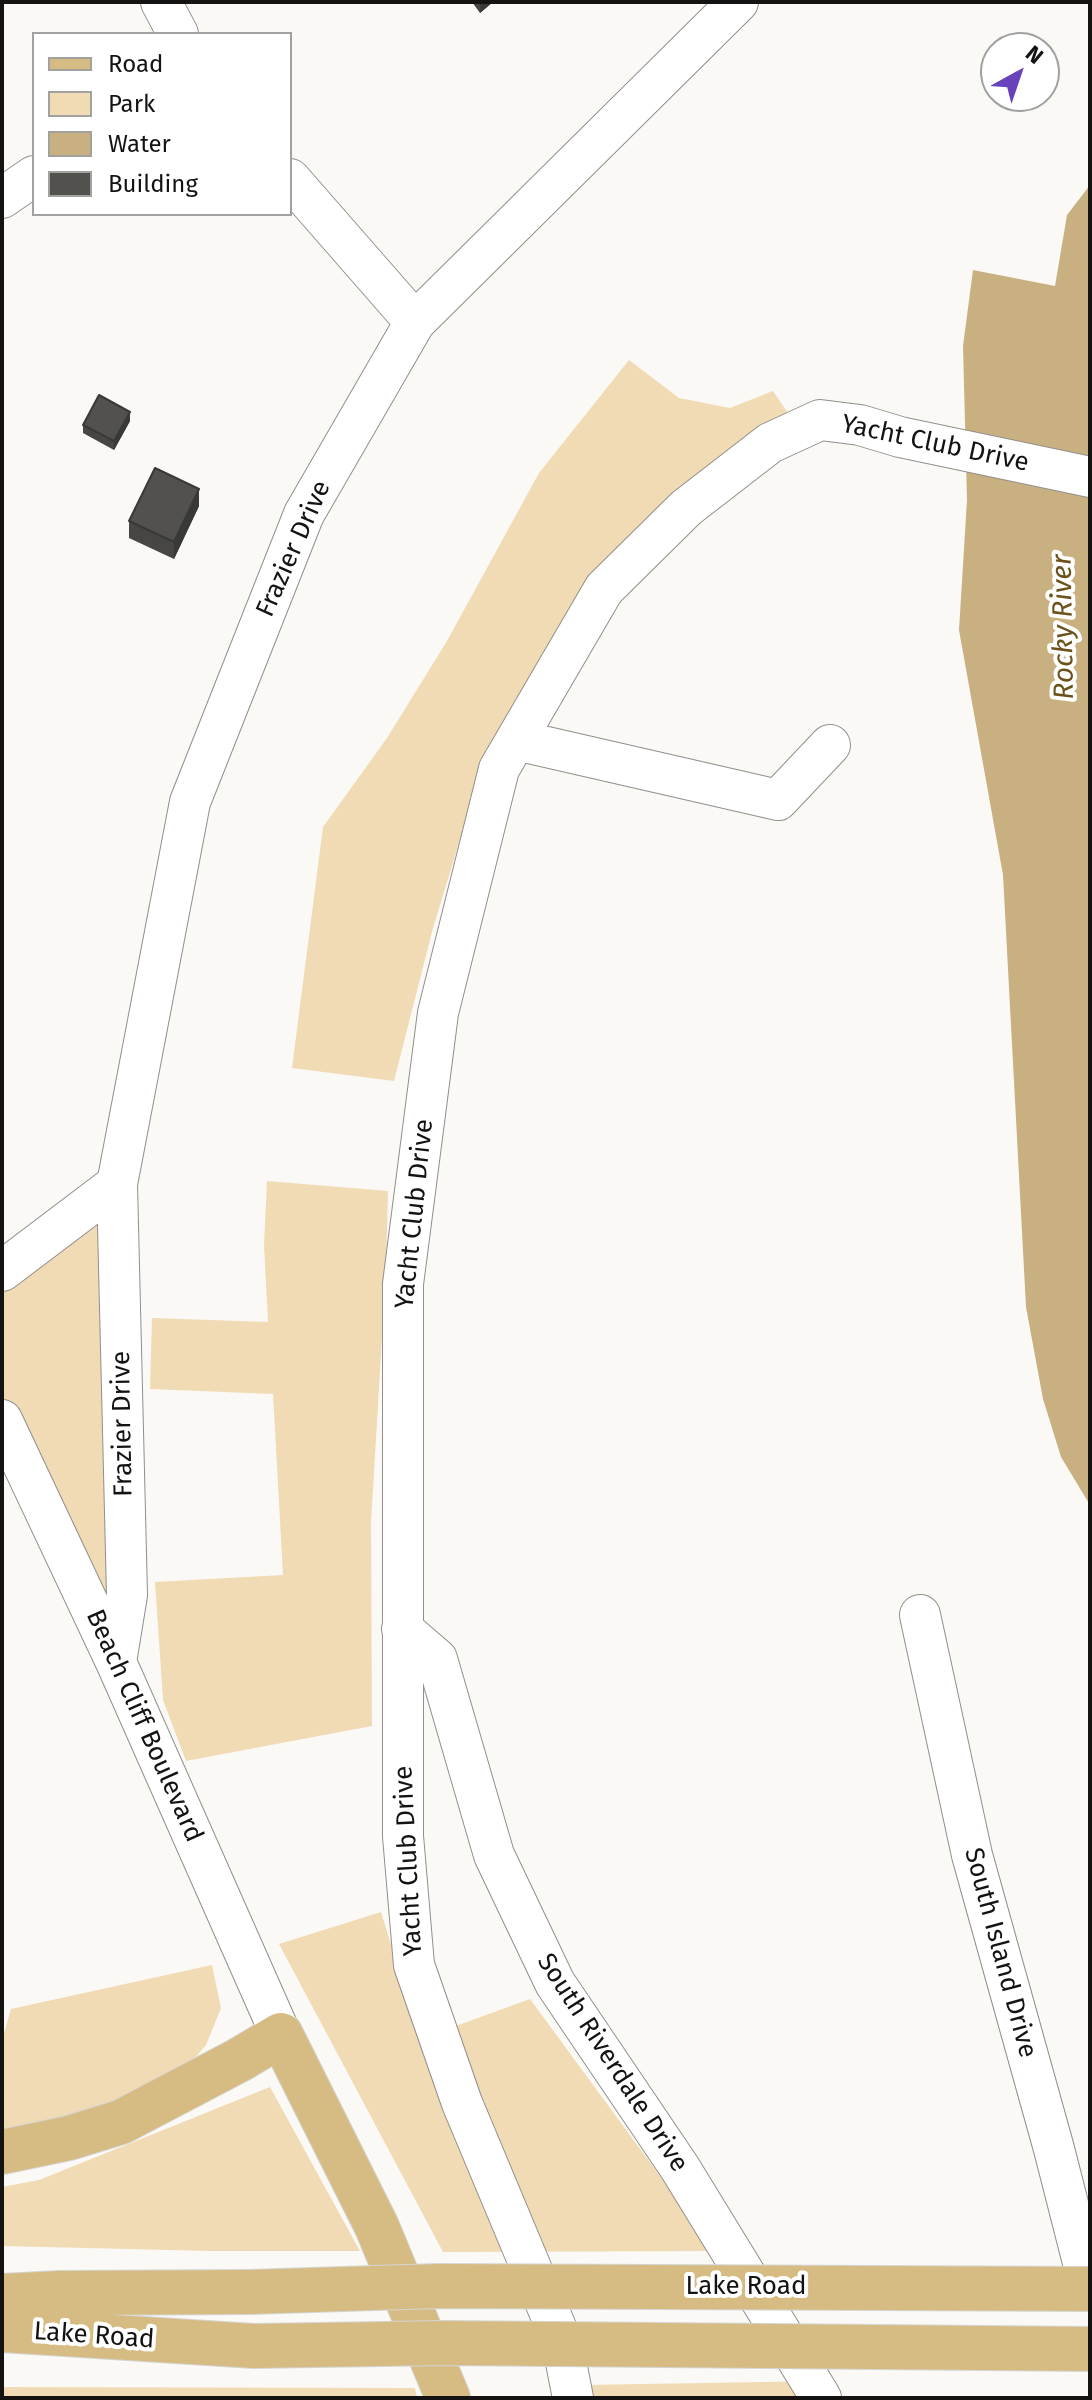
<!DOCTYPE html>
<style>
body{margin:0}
#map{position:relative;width:1092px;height:2400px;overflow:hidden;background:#fbf9f6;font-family:"Fira Sans",sans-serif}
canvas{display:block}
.frame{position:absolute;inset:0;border:4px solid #141312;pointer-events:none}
.legend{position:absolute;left:32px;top:32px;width:260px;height:184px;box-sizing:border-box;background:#fff;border:2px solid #a1a1a0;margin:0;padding:10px 14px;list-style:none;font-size:24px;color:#141312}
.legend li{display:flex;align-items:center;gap:16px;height:40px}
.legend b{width:40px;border:2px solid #a1a1a0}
.north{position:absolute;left:980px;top:32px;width:80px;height:80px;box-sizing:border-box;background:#fff;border:2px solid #a1a1a0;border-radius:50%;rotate:40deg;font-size:22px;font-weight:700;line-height:32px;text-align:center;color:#141312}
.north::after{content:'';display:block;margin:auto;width:28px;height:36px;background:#6842ba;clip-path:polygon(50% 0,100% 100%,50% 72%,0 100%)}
</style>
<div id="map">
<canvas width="1092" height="2400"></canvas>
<div class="frame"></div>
<ul class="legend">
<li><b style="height:10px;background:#d6bc83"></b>Road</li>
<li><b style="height:22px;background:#f0dbb4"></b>Park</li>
<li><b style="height:22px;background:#c9b080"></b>Water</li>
<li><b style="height:22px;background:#52514e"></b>Building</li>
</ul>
<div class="north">N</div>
</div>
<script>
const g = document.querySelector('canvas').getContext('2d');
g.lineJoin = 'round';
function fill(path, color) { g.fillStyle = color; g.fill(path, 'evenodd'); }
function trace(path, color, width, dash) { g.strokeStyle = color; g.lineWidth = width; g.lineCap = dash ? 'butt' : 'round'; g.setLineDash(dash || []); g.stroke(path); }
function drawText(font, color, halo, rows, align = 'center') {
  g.font = font + ' "Fira Sans",sans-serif'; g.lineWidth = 8; g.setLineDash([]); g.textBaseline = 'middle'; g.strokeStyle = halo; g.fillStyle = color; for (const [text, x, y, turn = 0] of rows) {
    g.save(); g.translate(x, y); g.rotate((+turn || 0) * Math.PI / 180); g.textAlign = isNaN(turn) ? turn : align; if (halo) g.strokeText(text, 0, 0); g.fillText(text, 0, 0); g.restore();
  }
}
fill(new Path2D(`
 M629,360L679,398L730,408L773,391L792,419L701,476L482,767L433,928L394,1081L292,1068L323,827L387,738L447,641L539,473Z
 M267,1181L388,1191L386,1269L371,1523L372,1726L186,1761L163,1700L155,1582L283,1575L273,1394L150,1389L152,1318L268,1322L264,1245Z
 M117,1184L116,1662L2,1420V1271Z
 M381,1912L420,2039L530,1999L715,2251L443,2252L279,1944Z
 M212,1965L221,2008L206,2045L176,2080L128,2104L2,2131V2040L11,2009Z
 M270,2087L360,2251H210L2,2246V2187L39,2180Z
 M825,2381L805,2398H582V2385Z
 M2,2387L415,2388L417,2398H2Z`), '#f0dbb4');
fill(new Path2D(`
 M1090,185V1505L1061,1457L1043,1399L1026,1307L1003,875L959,630L967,500L963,346L973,270L1055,286L1067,215Z`), '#c9b080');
const minor = new Path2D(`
 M161,2L178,34
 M290,179L415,322
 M2,198L34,176
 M516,740L778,800L830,745
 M2,1271L117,1184
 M2,1420L116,1662L281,2035
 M920,1615L972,1855L1054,2149L1090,2290
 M402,1629L437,1659L494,1855L555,1983L680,2168L821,2398
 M116,1662L127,1595L117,1184L190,802L304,514L415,322L738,2
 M573,2398L562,2342L462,2103L414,1965L403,1836V1284L438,1013L499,769L604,589L686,508L770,443L820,420L860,425L900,437L1090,477`);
const major = new Path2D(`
 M2,2152L69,2138L121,2122L239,2060L281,2035L377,2227L448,2398
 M2,2296L60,2293L249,2292
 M2,2330L254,2346`);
trace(minor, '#918f8c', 42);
trace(major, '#d5d5d4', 46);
trace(minor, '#fff', 40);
trace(major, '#d6bc83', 44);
const majorBridge = new Path2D(`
 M249,2292L438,2286L1090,2289
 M254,2346L445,2343L1090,2349`);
trace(majorBridge, '#d5d5d4', 46, []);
trace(majorBridge, '#d6bc83', 44);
fill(new Path2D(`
 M472,2H493L480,13Z
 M130,421L114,450L83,433V425Z
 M199,506L174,559L129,538V521Z`), '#474643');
fill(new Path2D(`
 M482,2H493L480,13V4Z
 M130,412V421L114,450V441Z
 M199,489V506L174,559V542Z`), '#393937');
const building = new Path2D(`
 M99,395L130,412L114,441L83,425Z
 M155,468L199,489L174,542L129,521Z`);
fill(building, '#52514e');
trace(building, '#393937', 2);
drawText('26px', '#141312', '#fff', [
 ["Yacht Club Drive",935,444,12],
 ["Frazier Drive",294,549,-66],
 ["Yacht Club Drive",415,1214,-84],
 ["Frazier Drive",123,1424,-91],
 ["Beach Cliff Boulevard",144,1726,66],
 ["Yacht Club Drive",409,1861,-93],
 ["South Island Drive",1000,1953,75],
 ["South Riverdale Drive",612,2063,57],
 ["Lake Road",746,2287],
 ["Lake Road",94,2336,4]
]);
drawText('italic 28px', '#6c521a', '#fff', [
 ["Rocky River",1064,627,-91]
]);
</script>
